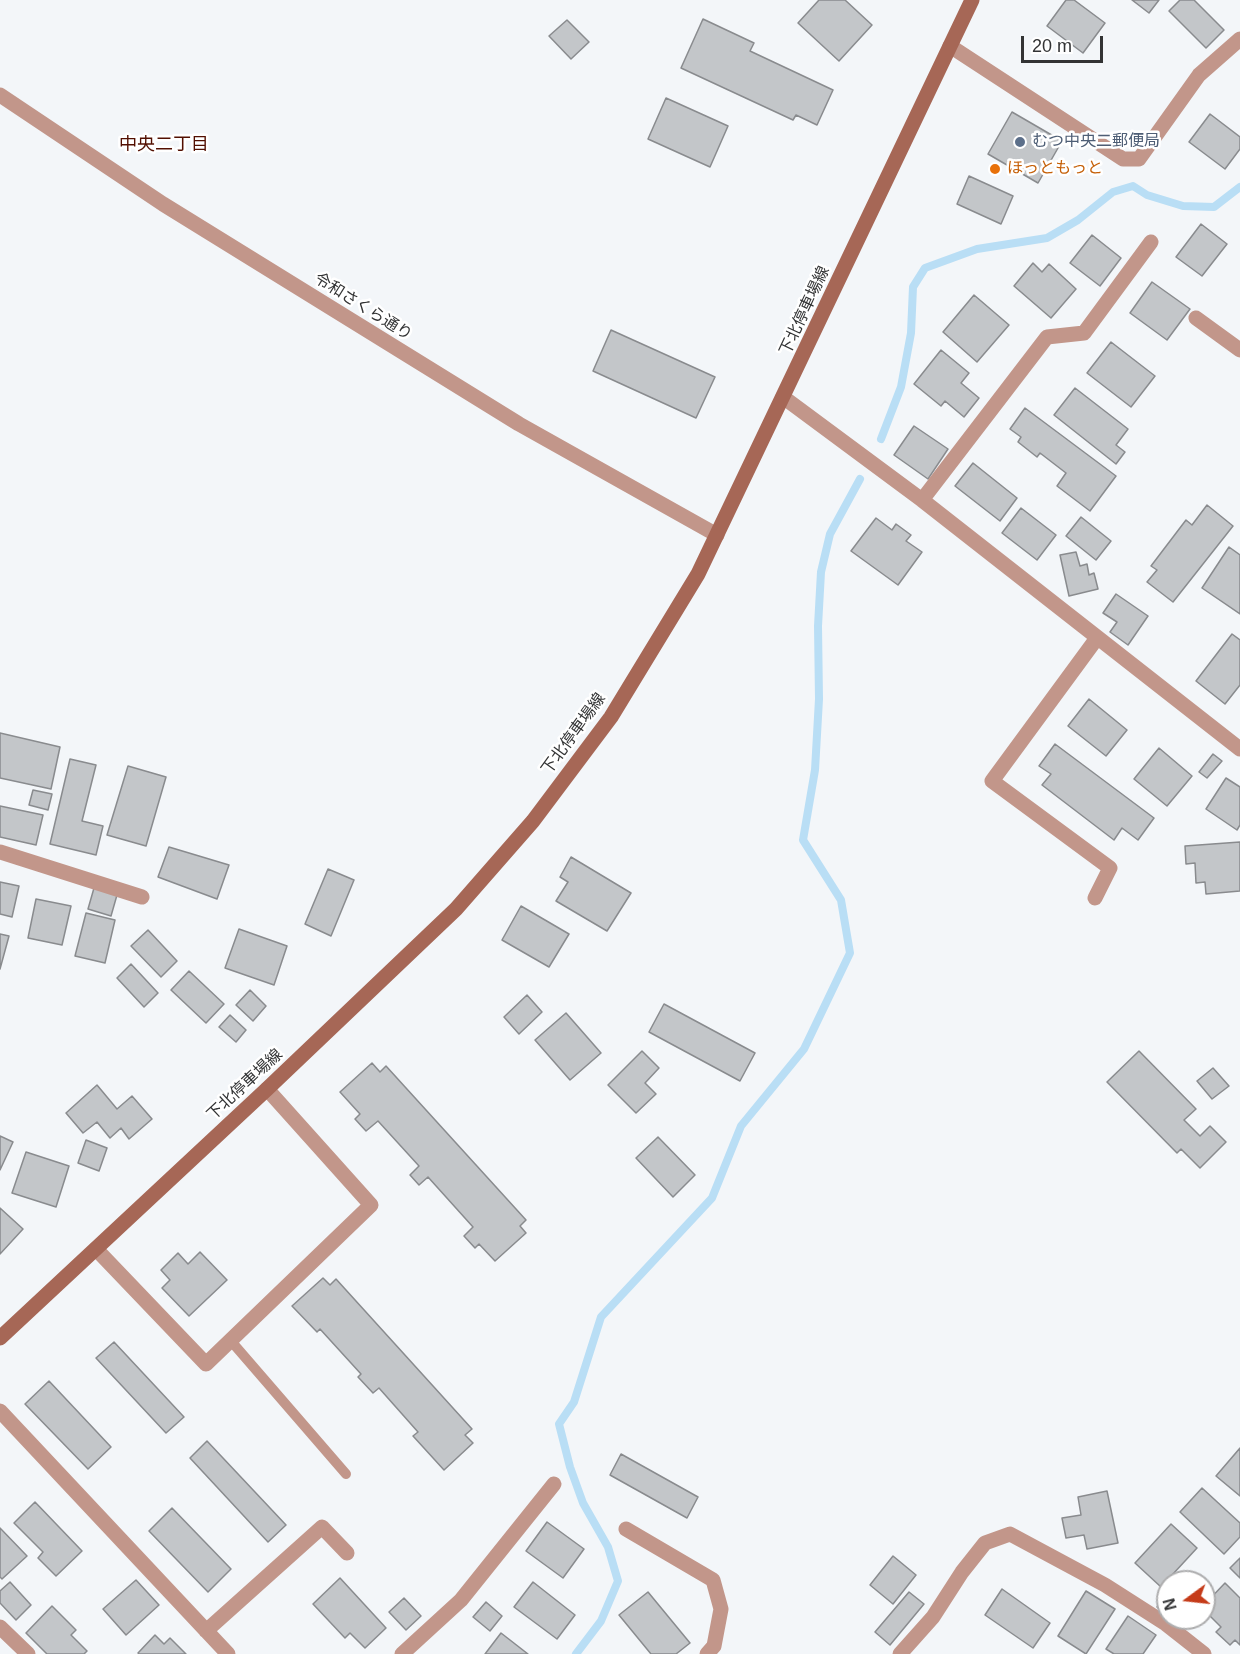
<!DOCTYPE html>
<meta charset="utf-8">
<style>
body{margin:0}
#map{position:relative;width:1240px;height:1654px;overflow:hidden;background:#f3f6f9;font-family:Helvetica,sans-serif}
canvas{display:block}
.north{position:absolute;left:1156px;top:1570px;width:60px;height:60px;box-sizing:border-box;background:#fff;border:2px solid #adadae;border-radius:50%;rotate:255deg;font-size:16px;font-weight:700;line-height:24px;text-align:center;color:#323334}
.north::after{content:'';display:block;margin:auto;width:21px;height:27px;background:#c53b19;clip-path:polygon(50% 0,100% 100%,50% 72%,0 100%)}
.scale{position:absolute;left:1021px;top:36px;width:82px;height:27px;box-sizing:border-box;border:3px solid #323334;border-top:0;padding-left:8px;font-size:18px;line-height:21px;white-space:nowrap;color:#323334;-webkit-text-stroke:4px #fff;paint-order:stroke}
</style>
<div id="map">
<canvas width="1240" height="1654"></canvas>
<div class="north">N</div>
<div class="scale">20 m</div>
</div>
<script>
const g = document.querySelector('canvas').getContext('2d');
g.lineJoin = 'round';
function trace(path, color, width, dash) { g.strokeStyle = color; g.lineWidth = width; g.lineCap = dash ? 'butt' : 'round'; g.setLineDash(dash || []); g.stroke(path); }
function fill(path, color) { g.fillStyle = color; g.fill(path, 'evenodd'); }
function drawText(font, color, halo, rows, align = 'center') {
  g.font = font + ' Helvetica,"Noto Sans JP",sans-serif'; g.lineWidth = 5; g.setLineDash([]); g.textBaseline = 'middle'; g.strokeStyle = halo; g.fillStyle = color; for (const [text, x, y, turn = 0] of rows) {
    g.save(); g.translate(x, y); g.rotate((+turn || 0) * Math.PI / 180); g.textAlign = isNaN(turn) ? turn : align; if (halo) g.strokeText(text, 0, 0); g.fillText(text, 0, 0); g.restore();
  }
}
trace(new Path2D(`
 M881,439L901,387L911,333L913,287L925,268L977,249L1047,238L1078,220L1113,192L1133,186L1147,195L1183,206L1214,207L1240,187
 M576,1654L601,1621L618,1581L608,1547L583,1503L570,1467L559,1424L574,1402L601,1317L712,1198L741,1126L804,1049L850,953L841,900L803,840L815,770L819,699L818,626L821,572L830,534L860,479`), '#b9def5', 8);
const building = new Path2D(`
 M819,0H845L872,25L839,61L798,23Z
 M1066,0H1074L1105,23L1083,53L1047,26Z
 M1132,0H1159L1149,13Z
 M1180,0H1194L1224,30L1206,48L1169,11Z
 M703,19L754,43L750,51L833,90L817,125L796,115L793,120L681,68Z
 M567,20L589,42L571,59L549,36Z
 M666,98L728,126L710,167L648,139Z
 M1012,112L1062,141L1038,183L988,154Z
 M1210,114L1240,137V149L1225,169L1189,142Z
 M969,176L1013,196L1001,224L957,204Z
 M1201,224L1227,244L1202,276L1176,257Z
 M1092,235L1121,258L1100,286L1070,263Z
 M1033,263L1042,272L1049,264L1076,289L1051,318L1014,286Z
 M1152,282L1190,309L1167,340L1130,313Z
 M974,295L1009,325L977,362L943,332Z
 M611,330L715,377L696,418L593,371Z
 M1111,342L1155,376L1131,407L1087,373Z
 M941,350L969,373L961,383L979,398L964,417L945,401L941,406L914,384Z
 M1075,388L1128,429L1116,445L1125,452L1116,464L1054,415Z
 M1025,408L1116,476L1090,511L1057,486L1066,473L1040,453L1037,457L1018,442L1021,437L1010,429Z
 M914,426L948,449L928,479L894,455Z
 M973,463L1017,498L1000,521L955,486Z
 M1207,505L1233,526L1173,602L1147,582L1157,570L1151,566L1186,520L1192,525Z
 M1021,508L1056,535L1037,560L1002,533Z
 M1081,517L1111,541L1096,560L1066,536Z
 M876,518L892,530L896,524L911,535L906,541L922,552L898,585L851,551Z
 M1229,547L1240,555V614L1202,588Z
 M1076,552L1080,566L1087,564L1089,575L1094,573L1098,589L1069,596L1060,555Z
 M1116,594L1148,616L1128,645L1110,632L1117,622L1103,613Z
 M1232,634L1240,640V685L1225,704L1196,681Z
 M1089,699L1127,730L1106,756L1068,726Z
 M0,733L60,747L51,789L0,778Z
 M1055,744L1154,818L1138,840L1122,828L1114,840L1042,785L1051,774L1039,766Z
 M1159,748L1192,776L1167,806L1134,779Z
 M1213,754L1222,761L1207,778L1199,772Z
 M70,759L96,765L82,821L103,826L96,855L50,844Z
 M128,766L166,777L146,846L107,835Z
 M1226,778L1240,787V825L1237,830L1206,809Z
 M33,790L52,794L48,810L29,805Z
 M0,806L43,815L36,845L0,837Z
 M1240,842V891L1206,894L1205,882L1196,883L1195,863L1186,864L1185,846Z
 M169,847L229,865L217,899L158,877Z
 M571,857L631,893L607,931L556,901L568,882L560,877Z
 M328,869L354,880L331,936L305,924Z
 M0,882L19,886L12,917L0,914Z
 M94,888L117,895L111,916L88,909Z
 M36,899L71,906L62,945L28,938Z
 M521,906L569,934L549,967L502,940Z
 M86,913L115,920L105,963L75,956Z
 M239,929L287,946L274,985L225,968Z
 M148,930L177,961L161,977L131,946Z
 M0,934L9,936L0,969Z
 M131,964L158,993L144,1007L117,978Z
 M189,971L224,1004L206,1023L171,990Z
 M250,990L266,1006L253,1021L236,1005Z
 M527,995L542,1012L519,1034L504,1017Z
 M664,1004L755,1053L740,1081L649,1032Z
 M566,1013L601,1053L570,1080L535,1040Z
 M230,1015L246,1030L236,1042L219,1027Z
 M642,1051L659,1068L645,1083L656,1094L636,1113L608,1085Z
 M1139,1051L1196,1109L1184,1120L1200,1136L1210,1126L1226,1142L1200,1168L1181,1149L1177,1153L1107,1082Z
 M372,1063L380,1072L386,1066L526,1220L520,1226L526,1233L495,1261L479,1244L475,1248L464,1236L473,1227L428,1177L419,1185L410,1175L419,1166L378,1121L366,1131L355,1119L360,1114L340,1092Z
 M1213,1068L1229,1086L1212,1099L1197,1081Z
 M97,1085L117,1109L132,1096L152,1119L129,1139L121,1128L110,1138L97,1122L83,1133L66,1113Z
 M0,1136L13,1142L0,1170Z
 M658,1137L695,1175L673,1197L636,1158Z
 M86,1140L107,1148L99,1171L78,1163Z
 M26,1152L69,1166L56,1207L12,1193Z
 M0,1208L23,1229L0,1254Z
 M200,1252L227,1280L189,1316L162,1288L170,1280L161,1270L178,1253L188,1264Z
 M323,1278L330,1285L336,1279L472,1429L465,1435L473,1443L444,1470L413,1436L418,1432L379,1388L373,1393L358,1377L361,1374L320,1329L317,1332L292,1306Z
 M114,1342L184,1417L166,1433L96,1358Z
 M49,1381L111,1447L88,1469L25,1404Z
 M207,1441L286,1525L268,1542L190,1458Z
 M1240,1448V1496L1216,1476Z
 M621,1454L698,1497L687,1518L610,1475Z
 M1202,1488L1240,1523V1537L1224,1554L1180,1512Z
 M1107,1491L1118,1543L1087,1549L1084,1535L1066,1538L1062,1518L1081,1515L1078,1497Z
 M35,1502L82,1551L56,1576L38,1558L43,1552L14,1523Z
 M172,1508L231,1569L208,1592L149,1531Z
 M547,1522L584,1549L563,1578L526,1551Z
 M1171,1524L1197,1548L1161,1587L1135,1563Z
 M0,1528L27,1556L2,1579L0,1577Z
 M893,1556L916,1575L893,1604L870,1585Z
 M1240,1558V1578L1230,1568Z
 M340,1578L386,1628L365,1648L350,1633L345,1638L313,1604Z
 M136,1580L159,1605L126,1635L103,1609Z
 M10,1582L31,1605L16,1620L0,1603V1591Z
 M533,1582L575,1615L557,1639L514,1607Z
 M1225,1583L1240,1598V1645L1235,1640L1230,1645L1216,1632L1221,1627L1204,1610V1605Z
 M1002,1589L1050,1623L1033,1648L985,1615Z
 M1086,1591L1115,1609L1086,1654L1058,1636Z
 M648,1592L690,1643L676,1654H651L619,1615Z
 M909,1592L924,1604L890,1645L875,1632Z
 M1167,1594H1168V1616L1157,1607Z
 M404,1598L421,1616L406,1630L389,1612Z
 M486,1602L502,1616L490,1631L473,1617Z
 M52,1606L76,1630L71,1635L87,1651L84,1654H47L26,1633Z
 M1128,1616L1156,1635L1143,1654H1114L1106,1649Z
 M501,1633L528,1654H485Z
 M155,1635L164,1644L170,1638L186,1654H139L138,1653Z`);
fill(building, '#c3c6c9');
trace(building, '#898b8e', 1.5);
trace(new Path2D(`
 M231,1341L346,1474`), '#c2968a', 10);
trace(new Path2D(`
 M950,46L1123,159H1139L1199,75L1240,39
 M1196,318L1240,350
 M783,397L922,500L1240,749
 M922,500L1047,337L1084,333L1151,242
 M0,852L142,897
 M1095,898L1110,868L992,781L1097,638
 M96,1249L206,1364L371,1205L267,1089
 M0,1411L228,1654
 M626,1529L713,1580L721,1609L714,1646L707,1654
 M0,1627L28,1654
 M206,1631L322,1527L347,1553
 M402,1654L461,1600L554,1484
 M900,1654L933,1617L962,1572L985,1543L1010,1534L1105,1585L1166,1624L1204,1654`), '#c2968a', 15);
trace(new Path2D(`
 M0,95L163,204L519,424L717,535`), '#c2968a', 15);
trace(new Path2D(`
 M0,1338L267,1089L456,909L533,821L611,717L698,574L972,0`), '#a66756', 15);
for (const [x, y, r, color] of [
 [1020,142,6,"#5c6f8a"],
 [995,169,6,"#e8710a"]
]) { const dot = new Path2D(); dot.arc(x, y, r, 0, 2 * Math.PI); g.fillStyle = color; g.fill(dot); trace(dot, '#fff', 2); }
drawText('16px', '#4e5e75', '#fff', [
 ["むつ中央二郵便局",1032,142]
], 'left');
drawText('16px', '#c56008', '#fff', [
 ["ほっともっと",1007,169]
], 'left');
drawText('16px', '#323334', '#fff', [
 ["令和さくら通り",363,307,32],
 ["下北停車場線",805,311,-65],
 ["下北停車場線",574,734,-54],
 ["下北停車場線",245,1085,-43]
]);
drawText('18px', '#520f01', '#fff', [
 ["中央二丁目",164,145]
]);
</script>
